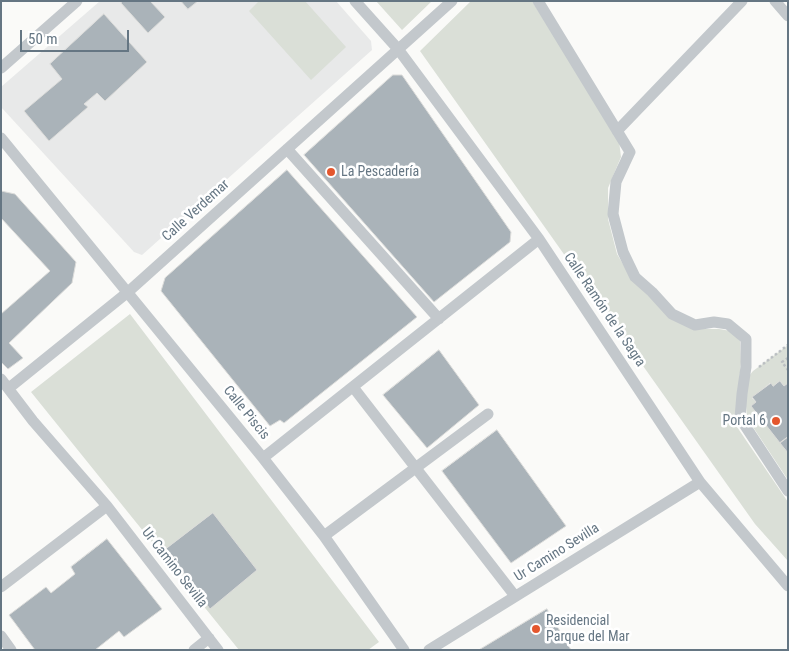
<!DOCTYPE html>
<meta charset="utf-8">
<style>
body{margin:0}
#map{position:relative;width:789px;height:651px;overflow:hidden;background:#fafaf8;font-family:"Roboto Condensed",sans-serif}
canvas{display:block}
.frame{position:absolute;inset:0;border:2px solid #657683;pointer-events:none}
.scale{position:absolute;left:20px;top:30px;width:109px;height:22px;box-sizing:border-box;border:2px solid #657683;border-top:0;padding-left:6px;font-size:15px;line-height:18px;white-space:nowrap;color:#657683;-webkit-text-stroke:4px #fff;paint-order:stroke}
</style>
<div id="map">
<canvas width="789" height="651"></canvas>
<div class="frame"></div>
<div class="scale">50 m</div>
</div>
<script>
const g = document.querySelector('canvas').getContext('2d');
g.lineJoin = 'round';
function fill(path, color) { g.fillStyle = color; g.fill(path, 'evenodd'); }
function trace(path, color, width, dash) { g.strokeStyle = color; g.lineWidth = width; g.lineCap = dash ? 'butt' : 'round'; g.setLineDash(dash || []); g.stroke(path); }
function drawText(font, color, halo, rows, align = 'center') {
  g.font = font + ' "Roboto Condensed",sans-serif'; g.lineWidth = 5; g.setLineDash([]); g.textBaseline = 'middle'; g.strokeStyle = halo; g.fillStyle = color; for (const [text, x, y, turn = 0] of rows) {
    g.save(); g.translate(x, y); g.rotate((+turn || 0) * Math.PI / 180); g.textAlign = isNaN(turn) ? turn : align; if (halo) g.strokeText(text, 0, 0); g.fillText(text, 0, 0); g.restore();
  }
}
fill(new Path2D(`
 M100,1H336L371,41L372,50L142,255L134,252L1,107V87Z`), '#e8e9e9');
fill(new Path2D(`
 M259,1H305L346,47L311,80L249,11Z
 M376,1H432L402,30Z
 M471,1H532L619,141L621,157L608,188V219L617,254L632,279L692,329H719L731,331L740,341L741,362L735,424L788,502V561L755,524L420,51Z
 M130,314L379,642L368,650H239L31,392Z
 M788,345V383L784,386L780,381L773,386L770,383L752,398L756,402L788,453V480L747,418L744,382L753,371Z`), '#dadfd7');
const building = new Path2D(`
 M123,1H150L165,17L148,33L121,3Z
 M181,1H198L188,9Z
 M104,14L147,62L105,101L97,93L84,104L88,107L49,141L24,111L62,79L50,64Z
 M393,75H402L511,232L510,242L434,302L304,155Z
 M287,170L417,317L284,423L280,420L270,426L161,291L165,278Z
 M1,191L15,194L76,262L72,283L9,343L23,358L8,369L1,362V314L50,271L1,218Z
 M439,350L479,405L427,448L383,395Z
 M780,381L784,386L788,383V437L780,443L751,406L756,402L752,397L771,383L773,386Z
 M497,430L566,526L511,563L442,471Z
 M788,437V453L780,443Z
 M213,513L257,570L210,609L166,549Z
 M107,539L162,609L124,637L119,631L95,650H35L9,615L46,587L51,593L75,574L71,567Z
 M547,609L571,650H479Z`);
fill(building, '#aab3b9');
trace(building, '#dcdcda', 1);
trace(new Path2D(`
 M788,358L782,362L788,370
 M759,367L788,345`), '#bbbfc2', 2.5, [2.5, 2.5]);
trace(new Path2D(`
 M355,1L398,49L539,239L700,482L788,586
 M538,1L630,152L616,182L613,214L623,252L635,277L652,292L672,314L695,325L714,322L728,324L746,339V367L742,394L740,418L788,491
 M775,1L788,16
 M1,68L77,1
 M617,131L742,1
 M1,138L263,458L539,239
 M287,149L439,319
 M1,379L33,421L107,506L218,650
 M353,387L515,596
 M9,388L128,292L452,1
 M263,458L324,536L404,650
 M324,536L488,414
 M1,587L107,506
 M1,636L11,650
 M194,650L209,638
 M429,650L700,482`), '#c3c8cc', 11);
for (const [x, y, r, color] of [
 [331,172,5,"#e4572e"],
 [776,421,5,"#e4572e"],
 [536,629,5,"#e4572e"]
]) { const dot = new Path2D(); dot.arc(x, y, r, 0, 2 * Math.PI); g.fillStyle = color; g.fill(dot); trace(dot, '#fff', 2); }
drawText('14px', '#657683', '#fff', [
 ["La Pescadería",341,172],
 ["Portal 6",766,421,"right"],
 ["Residencial",546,621],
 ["Parque del Mar",546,637]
], 'left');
drawText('14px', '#657683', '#fff', [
 ["Calle Verdemar",196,211,-42],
 ["Calle Ramón de la Sagra",604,310,56],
 ["Calle Piscis",246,413,51],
 ["Ur Camino Sevilla",557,553,-32],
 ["Ur Camino Sevilla",174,568,52]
]);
</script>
